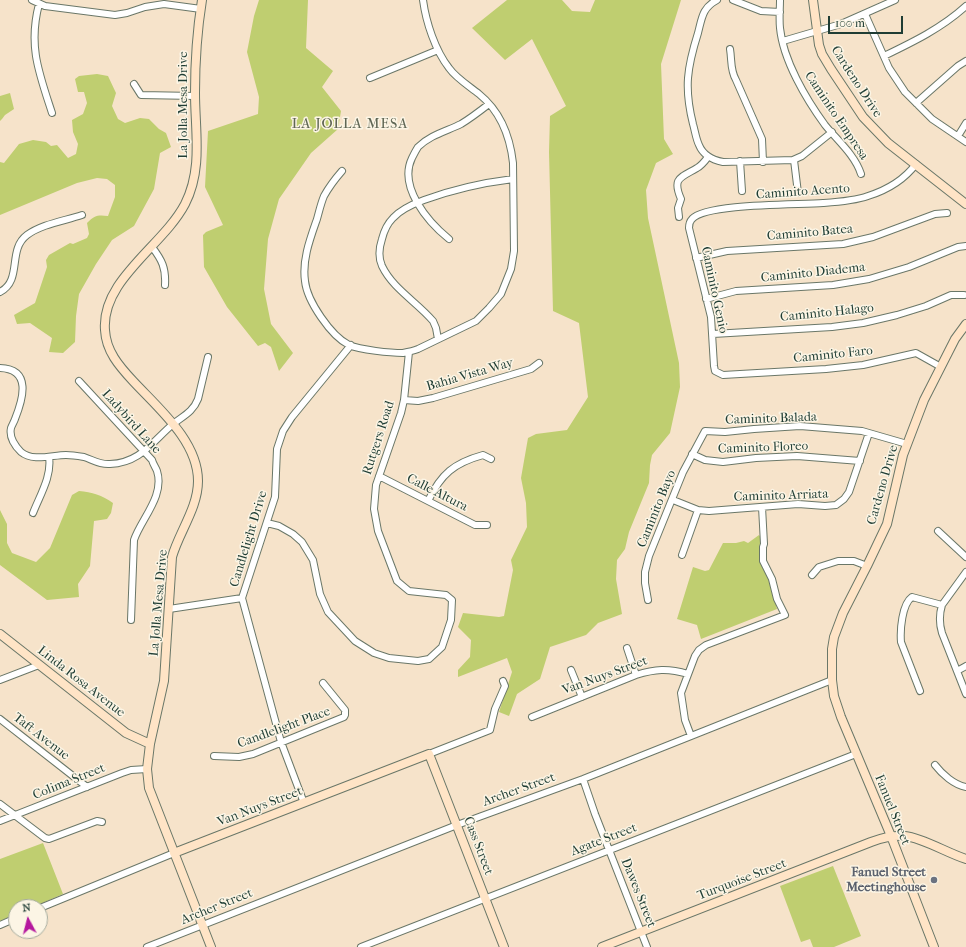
<!DOCTYPE html>
<style>
body{margin:0}
#map{position:relative;width:966px;height:947px;overflow:hidden;background:#f6e3ca;font-family:"IM FELL French Canon",serif}
canvas{display:block}
.north{position:absolute;left:8px;top:899px;width:40px;height:40px;box-sizing:border-box;background:#fcf5e5;border:1px solid #a4ab9e;border-radius:50%;rotate:353deg;font-size:11px;font-weight:700;line-height:16px;text-align:center;color:#1f3d34}
.north::after{content:'';display:block;margin:auto;width:14px;height:18px;background:#b5179e;clip-path:polygon(50% 0,100% 100%,50% 72%,0 100%)}
.scale{position:absolute;left:828px;top:16px;width:75px;height:18px;box-sizing:border-box;border:2px solid #1f3d34;border-top:0;padding-left:5px;font-size:12px;line-height:14px;white-space:nowrap;color:#1f3d34;-webkit-text-stroke:3px #fcf5e5;paint-order:stroke}
</style>
<div id="map">
<canvas width="966" height="947"></canvas>
<div class="north">N</div>
<div class="scale">100 m</div>
</div>
<script>
const g = document.querySelector('canvas').getContext('2d');
g.lineJoin = 'round';
function fill(path, color) { g.fillStyle = color; g.fill(path, 'evenodd'); }
function trace(path, color, width, dash) { g.strokeStyle = color; g.lineWidth = width; g.lineCap = dash ? 'butt' : 'round'; g.setLineDash(dash || []); g.stroke(path); }
function drawText(font, color, halo, rows, align = 'center') {
  g.font = font + ' "IM FELL French Canon",serif'; g.lineWidth = 3; g.setLineDash([]); g.textBaseline = 'middle'; g.strokeStyle = halo; g.fillStyle = color; for (const [text, x, y, turn = 0] of rows) {
    g.save(); g.translate(x, y); g.rotate((+turn || 0) * Math.PI / 180); g.textAlign = isNaN(turn) ? turn : align; if (halo) g.strokeText(text, 0, 0); g.fillText(text, 0, 0); g.restore();
  }
}
fill(new Path2D(`
 M259,0H308L306,48L333,71L322,87L341,111L338,129L311,153L279,199L268,239L264,289L271,324L293,353L279,371L271,347L265,343L258,346L227,307L204,267L203,235L206,232L223,225L205,187L208,131L258,114L259,97L247,52L254,16Z
 M507,0H562L572,11L590,12L595,0H681L661,64L664,139L673,154L656,163L646,190L648,218L679,363L680,387L670,433L652,455L650,465L649,483L629,532L625,549L617,560L616,579L622,614L598,623L586,635L550,647L540,679L517,694L509,716L499,712L512,672L507,658L458,677V670L470,657L471,640L458,627L463,613L499,617L504,616L513,570L511,560L527,527L526,503L521,478L528,438L536,434L567,430L588,397L579,323L553,311L549,152L550,116L566,106L532,39L505,60L472,28Z
 M97,74L108,76L116,93L112,106L118,119L125,123L140,118L149,119L159,129L166,133L171,147L160,153L154,189L134,226L112,240L96,264L79,294L76,316L75,342L63,353L49,352L52,338L30,323L17,324L14,315L35,303L47,267L46,260L49,255L70,243L73,244L87,238L89,234L87,223C95,215 98,215 108,216L115,197V185L107,179L97,178L77,183L0,215V162L4,163L19,144L33,140L46,142L51,146L57,145L68,158L76,154L78,144L73,132L72,120L83,114L87,103L84,92H78L75,79L79,76Z
 M10,93L14,109L5,115L2,119L0,121V96Z
 M79,491C92,492 102,495 113,503L111,513L107,519L94,521L90,566L78,584L79,597L47,600L0,565V510L7,524V543L12,553L36,562L50,548L72,495Z
 M759,535L761,538L759,549L760,559L770,580L777,609L701,639L697,625L677,619L693,567L705,571L709,570L723,543H736L744,541L748,543Z
 M43,843L63,894L33,907H16V914L0,921V859Z
 M833,866L861,936L834,947H813L810,939L801,942L780,886Z`), '#bfce70');
const street = new Path2D(`
 M32,0L45,6L115,15L127,13L145,7L164,4L201,9
 M717,0C702,8 702,18 698,33C687,68 684,88 693,124C695,131 696,139 699,145C703,155 713,160 723,162L793,160L802,156L832,132
 M733,0L761,11L780,12
 M780,0C780,9 779,19 780,28C783,60 806,99 825,125C837,140 855,155 861,174
 M39,4C28,46 39,73 52,113
 M865,14L889,68L905,92L932,119L966,142
 M783,41L841,24L895,0
 M730,49C732,61 730,70 736,80L762,139L763,162
 M884,56C913,42 942,28 966,6
 M370,78L438,50
 M134,84L141,95L195,96
 M916,103L958,66L966,61
 M958,136L966,123
 M794,160L798,193
 M740,161L742,191
 M916,164C904,180 887,190 868,196C854,201 838,202 823,203C799,205 706,203 692,219C689,222 689,225 689,228L711,317L714,366L715,371L723,375L826,369L863,365L916,353L941,367
 M342,171C335,179 329,187 324,196C321,203 319,212 317,219C310,239 302,260 305,281C307,301 331,336 349,345C360,350 391,353 403,353C408,352 413,351 418,349L476,321L489,308L501,294L511,269L514,251L513,163C510,136 500,111 479,94C469,86 456,78 449,68C435,50 426,22 423,0
 M679,217L678,208L681,199C672,178 680,178 697,168C701,166 705,161 708,157
 M449,239C428,222 398,187 412,158C414,154 416,150 418,147C430,135 447,131 461,124C471,118 480,111 489,104
 M152,247C162,260 166,268 165,285
 M696,258L727,251L843,244L873,237L935,214L947,213
 M0,292C23,280 7,250 27,235C42,224 64,221 82,215
 M706,299L736,291L833,285L869,279L909,267L958,247L966,246
 M713,334L832,327L863,323L897,315L926,306L951,295H964
 M438,339L436,328L433,321C417,302 393,289 382,266C378,257 379,248 382,239C384,231 387,224 393,218C401,209 413,204 424,200C454,189 481,183 513,179
 M0,368C32,369 23,399 15,419C14,422 12,425 11,428C9,437 15,446 21,452C33,462 52,455 66,455C72,455 78,456 84,457C93,460 100,465 110,464C140,463 152,442 173,424C183,416 193,412 198,399L208,357
 M79,381L152,460C153,464 156,468 157,471C165,496 141,519 134,540L131,620
 M404,400L418,401L433,398L531,369L539,363
 M692,454L705,460L723,462L756,458L797,456L860,461
 M379,476L475,525H487
 M673,500L698,510L709,511L798,504L825,506L836,505L844,499L849,492L869,433
 M428,501C441,474 454,463 483,455L491,459
 M33,513C40,495 52,476 49,457
 M267,523L279,526L293,534L302,542L313,560L320,594L328,612L355,641L374,653L389,658L418,661L429,659L442,647L451,620L452,600L446,595L409,591L397,581L378,531L374,509L376,485L401,413L404,400L409,352
 M938,531L966,557
 M682,555L698,510
 M966,572L942,605C939,615 939,623 942,633L966,694
 M812,575L819,567L838,561H854L867,566
 M648,600L645,583V572L649,556L683,472L705,431L725,432L754,429L800,426L862,431L907,444
 M169,609L242,598
 M627,648L636,675
 M571,670L582,697
 M957,671L966,666
 M0,680L39,665
 M920,691L901,642C900,630 902,604 912,597L942,605
 M532,717L636,675C655,669 668,668 688,674
 M0,719L87,787
 M691,736L685,720L681,693L695,656L699,650L706,645L785,615L777,599L772,579L763,561V547L764,544L762,507
 M429,754L490,730L495,709L505,686L503,681
 M214,756L239,757L253,754L344,717L345,715V710L323,683
 M935,765C942,774 954,785 966,787
 M583,779L595,814L647,947
 M304,803L281,742L242,598L275,497L277,449L283,431L292,417L351,345
 M0,804L45,838L49,839L97,821L102,822
 M0,821L122,773L131,770L147,769
 M40,908L174,853
 M0,925L16,918
 M147,947L457,825L583,779L832,680
 M361,947L856,754`);
const secondary = new Path2D(`
 M202,0C197,31 195,62 195,93C195,131 203,169 185,204C163,246 101,280 105,330C106,351 119,366 133,381C158,408 198,441 198,481C198,508 179,532 172,557L164,681L150,744L147,769L149,788L211,947
 M813,0L819,45L822,54L831,69L863,117L888,143L966,204
 M0,634L126,733L150,744
 M174,853L429,754L504,947
 M602,947L871,842C882,838 893,835 905,836C923,838 947,853 966,859
 M934,947L891,836L841,717L834,696L832,680V649L834,637L843,613L867,566L887,524L903,455L924,400L955,339L966,324`);
trace(street, '#6a7768', 8);
trace(secondary, '#6a7768', 10);
trace(street, '#fff', 6);
trace(secondary, '#ffe4c6', 8);
for (const [x, y, r, color] of [
 [934,880,4,"#6b7280"]
]) { const dot = new Path2D(); dot.arc(x, y, r, 0, 2 * Math.PI); g.fillStyle = color; g.fill(dot); trace(dot, '#fcf5e5', 1.5); }
drawText('13px', '#1f3d34', '#fcf5e5', [
 ["Cardeno Drive",856,82,57],
 ["La Jolla Mesa Drive",184,105,-90],
 ["Caminito Empresa",836,116,56],
 ["Caminito Acento",803,192,-4],
 ["Caminito Batea",810,233,-5],
 ["Caminito Diadema",813,273,-6],
 ["Caminito Genio",714,290,78],
 ["Caminito Halago",827,313,-6],
 ["Caminito Faro",833,355,-6],
 ["Bahia Vista Way",470,375,-16],
 ["Caminito Balada",771,419,-2],
 ["Ladybird Lane",131,422,48],
 ["Rutgers Road",379,438,-72],
 ["Caminito Floreo",763,448,-2],
 ["Cardeno Drive",883,485,-74],
 ["Calle Altura",437,493,27],
 ["Caminito Arriata",781,496,-2],
 ["Caminito Bayo",657,509,-68],
 ["Candlelight Drive",249,539,-73],
 ["La Jolla Mesa Drive",159,603,-85],
 ["Van Nuys Street",605,676,-20],
 ["Linda Rosa Avenue",81,682,38],
 ["Candlelight Place",284,728,-20],
 ["Taft Avenue",41,737,38],
 ["Colima Street",69,782,-22],
 ["Archer Street",519,790,-20],
 ["Van Nuys Street",260,807,-21],
 ["Fanuel Street",892,810,68],
 ["Agate Street",604,840,-21],
 ["Cass Street",478,846,69],
 ["Turquoise Street",742,880,-21],
 ["Dawes Street",638,893,68],
 ["Archer Street",217,907,-22]
]);
drawText('bold 13px', '#5b616d', '#fcf5e5', [
 ["Fanuel Street",926,873],
 ["Meetinghouse",926,888]
], 'right');
g.letterSpacing = '1px';
drawText('14px', '#5f6654', '#fcf5e5', [
 ["LA JOLLA MESA",350,125]
]);
g.letterSpacing = '0px';
</script>
